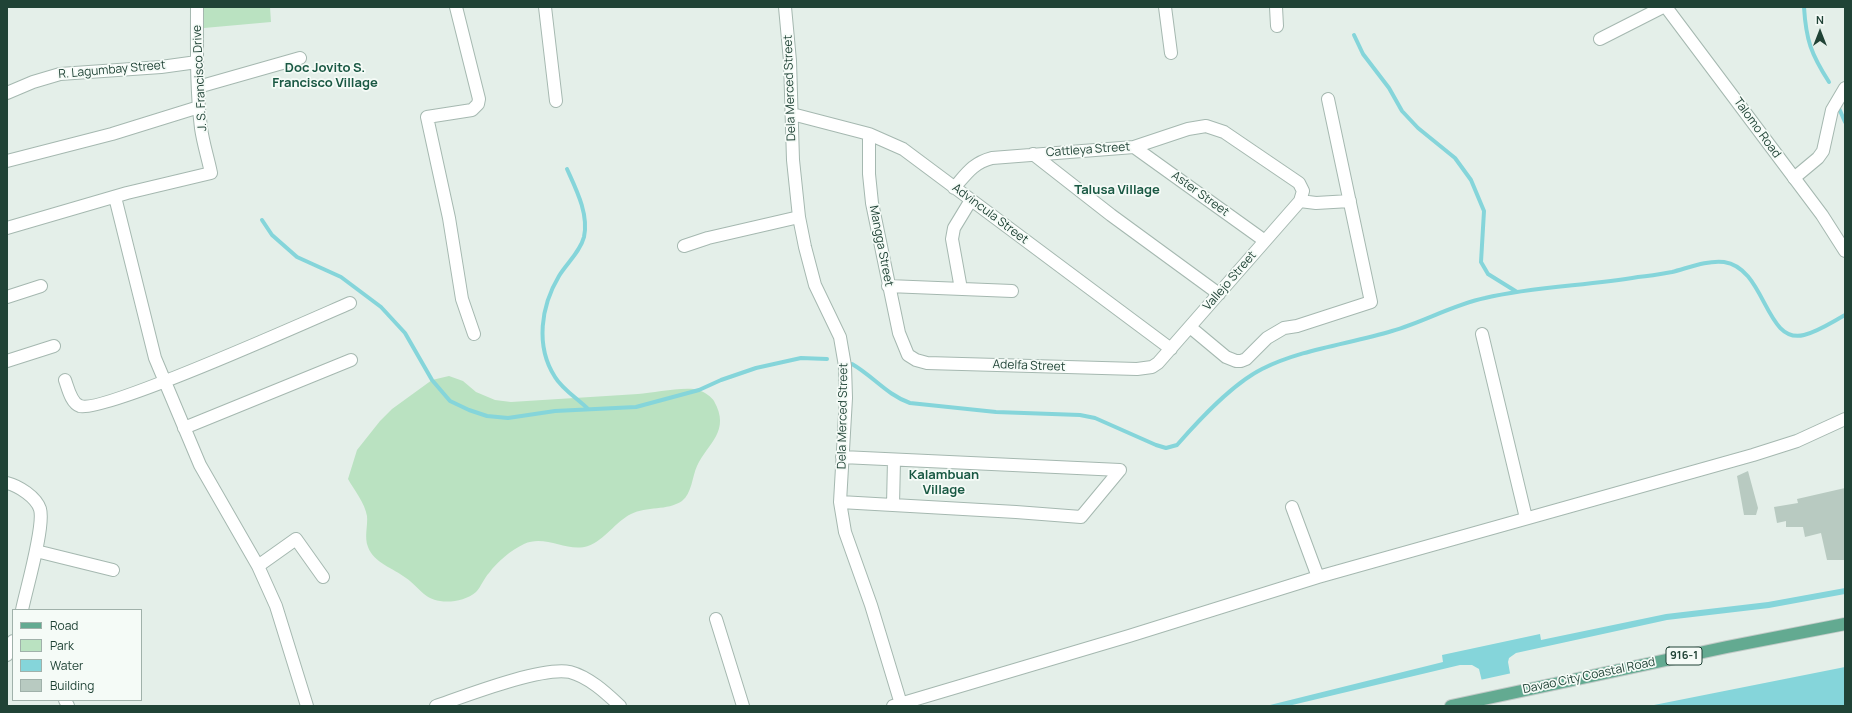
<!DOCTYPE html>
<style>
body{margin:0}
#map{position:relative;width:1852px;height:713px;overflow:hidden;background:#e4efe9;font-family:Manrope,sans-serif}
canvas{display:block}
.frame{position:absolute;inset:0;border:8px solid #204336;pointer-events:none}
.legend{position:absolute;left:12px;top:609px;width:130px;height:92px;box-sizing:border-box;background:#f5fbf7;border:1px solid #a0b1aa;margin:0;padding:5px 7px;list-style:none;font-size:12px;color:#204336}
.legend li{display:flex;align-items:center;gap:8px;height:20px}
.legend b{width:20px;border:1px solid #a0b1aa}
.north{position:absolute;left:1800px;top:12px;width:40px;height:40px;-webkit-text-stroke:3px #f5fbf7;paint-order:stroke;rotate:0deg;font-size:11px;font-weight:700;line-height:16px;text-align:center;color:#204336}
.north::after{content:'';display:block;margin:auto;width:14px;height:18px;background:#204336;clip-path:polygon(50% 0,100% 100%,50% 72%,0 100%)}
</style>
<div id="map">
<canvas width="1852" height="713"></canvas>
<div class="frame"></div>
<ul class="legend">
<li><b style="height:5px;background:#63aa91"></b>Road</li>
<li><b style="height:11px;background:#bae2c1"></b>Park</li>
<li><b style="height:11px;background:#85d5da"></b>Water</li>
<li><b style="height:11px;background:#b8cac1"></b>Building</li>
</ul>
<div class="north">N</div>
</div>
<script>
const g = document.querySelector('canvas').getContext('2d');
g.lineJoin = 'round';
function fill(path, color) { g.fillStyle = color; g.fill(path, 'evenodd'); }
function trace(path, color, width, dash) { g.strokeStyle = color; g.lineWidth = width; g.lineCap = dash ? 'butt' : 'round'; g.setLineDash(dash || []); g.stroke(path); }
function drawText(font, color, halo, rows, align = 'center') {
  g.font = font + ' Manrope,sans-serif'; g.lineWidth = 3.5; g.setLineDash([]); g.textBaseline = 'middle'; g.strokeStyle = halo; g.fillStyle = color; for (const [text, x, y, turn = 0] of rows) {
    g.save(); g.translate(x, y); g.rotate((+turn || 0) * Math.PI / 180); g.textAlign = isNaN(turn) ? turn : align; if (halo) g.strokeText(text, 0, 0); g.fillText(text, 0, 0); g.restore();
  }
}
fill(new Path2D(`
 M203,7H270L271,22L204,28Z
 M449,376L463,381L476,392L495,400L511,402C553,399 596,397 638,394C654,393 684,386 699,390C704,392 712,397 714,401C731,431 708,443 697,466C692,477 692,493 682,501C667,511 647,506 631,514C615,522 605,540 588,546C567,553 546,534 524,544C510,551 498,561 489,573C484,578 481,587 476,592C467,600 451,603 440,601C424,599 418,586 406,578C393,568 374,563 368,547C364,537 368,526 367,516C365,503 354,490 348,479L357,450L380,421L392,409L432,380Z`), '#bae2c1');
fill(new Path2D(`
 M1845,588V594L1769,608L1667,620L1516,653L1509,658L1508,662L1516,706H1488L1479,669L1472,665H1460L1288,706H1266L1443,662L1442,655L1540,634L1541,640L1666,614L1768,602Z
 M1845,667V706H1649Z`), '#85d5da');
fill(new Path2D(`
 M1512,673L1518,706H1486L1480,680Z`), '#e4efe9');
trace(new Path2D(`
 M1804,7C1806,40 1811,54 1829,82
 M1354,35L1363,54L1389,88L1402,111L1418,128L1455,158L1471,180L1484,211L1481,262L1488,274L1517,292
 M1838,106L1845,122
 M567,169C576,189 589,214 584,237C580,252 567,263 559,276C541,306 535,346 555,377C562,389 578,399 588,409
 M262,220L272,235L297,257L341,277L381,307L405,333L432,380L450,401L469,410L487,416L508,418L555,411L636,407L699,390L721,380L756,368L801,358L827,359
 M852,364C873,376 887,395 910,403L996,412L1080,415L1095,418L1156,445L1166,448L1177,445C1199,420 1232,384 1262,369C1302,349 1349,344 1392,331C1424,322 1452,305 1485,298C1535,286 1587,286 1638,277C1649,276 1661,274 1672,272C1688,268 1707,260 1724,262C1766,268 1765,345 1804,335C1819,331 1832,322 1845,315`), '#85d5da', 4);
fill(new Path2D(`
 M1748,471L1758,508L1756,515H1744L1737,476Z
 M1845,488V560H1827L1821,533L1805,537L1803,527H1786V521L1777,523L1774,507L1798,503L1797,499Z`), '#b8cac1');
const minor = new Path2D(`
 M456,7L479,99L478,104L472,110L427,117L449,218L462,299L474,334
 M545,7L556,101
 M785,7L790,61L793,160L799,217L805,247L815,285L840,337L845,366L846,398L840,502L845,532L871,605L901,704
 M1165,7L1171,53
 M1276,7L1277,26
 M1600,39L1663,7
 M198,87L300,58
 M7,93L33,82L60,74L161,67L197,62
 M792,114L869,134L903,149L1171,349
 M869,134V174L872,203L899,333L908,355L916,360L927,363L1137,369L1152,367L1158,363L1300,201L1303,191L1299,183L1224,132L1206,126L1188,129L1134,147L992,158C973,163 967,173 954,188
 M1134,147L1265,241
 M1033,154L1111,215L1219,294
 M7,161L112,134L199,107
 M1794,178L1818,158L1823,151L1832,110L1845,88
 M115,197L155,358L200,465L258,566L276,606L307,706
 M1300,201L1316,203L1350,201
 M7,228L127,193L211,173C208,158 203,143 201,128C196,88 197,47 197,7
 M684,246L708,238L799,217
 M888,286L1012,291
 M961,289L952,239L954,228L971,200
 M7,297L41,286
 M1190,327L1226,357L1236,361H1241L1246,359L1267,338L1284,328L1297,326L1371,302L1328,99
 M1482,334L1526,518
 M7,361L54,346
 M65,380C68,388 71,403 80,406C102,414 315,318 350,303
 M184,428L351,360
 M842,457L1120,470
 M7,483C19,486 36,497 40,509C45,526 26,590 22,610
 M840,502L1016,512L1081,517L1120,470
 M893,505L894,460
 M1292,507L1318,577
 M36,551L113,570
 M258,566L296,539L323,577
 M716,619L743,706
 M7,655L13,641
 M65,700L68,706
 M436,706C465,696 542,666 570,672C589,677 606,693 620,706
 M893,706L1129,636L1318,577L1753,455L1797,441L1845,419`);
const tertiary = new Path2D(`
 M1666,7L1822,215L1845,251`);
const primary = new Path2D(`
 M1451,706L1727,647L1845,624`);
trace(minor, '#a5b8b0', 14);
trace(tertiary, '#a5b8b0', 14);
trace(primary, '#c1cac7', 14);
trace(minor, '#fff', 12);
trace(tertiary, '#fff', 12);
trace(primary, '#63aa91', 12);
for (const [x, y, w] of [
 [1684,656,36]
]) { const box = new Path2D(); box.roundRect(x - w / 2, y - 9, w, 18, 3); g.fillStyle = '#f5fbf7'; g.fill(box); trace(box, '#204336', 1); }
drawText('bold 11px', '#204336', null, [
 ["916-1",1684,656]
]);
drawText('12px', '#204336', '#f5fbf7', [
 ["R. Lagumbay Street",112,70,-5],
 ["J. S. Francisco Drive",200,78,-93],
 ["Dela Merced Street",790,88,-92],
 ["Talomo Road",1757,128,54],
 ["Cattleya Street",1088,150,-4],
 ["Aster Street",1200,194,36],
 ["Advincula Street",990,214,37],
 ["Mangga Street",881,246,79],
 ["Vallejo Street",1230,281,-49],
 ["Adelfa Street",1029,366,2],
 ["Dela Merced Street",843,416,-89],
 ["Davao City Coastal Road",1589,676,-12]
]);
drawText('bold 13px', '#195843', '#f5fbf7', [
 ["Doc Jovito S.",325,68],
 ["Francisco Village",325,83],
 ["Talusa Village",1117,190],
 ["Kalambuan",944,475],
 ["Village",944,490]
]);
</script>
